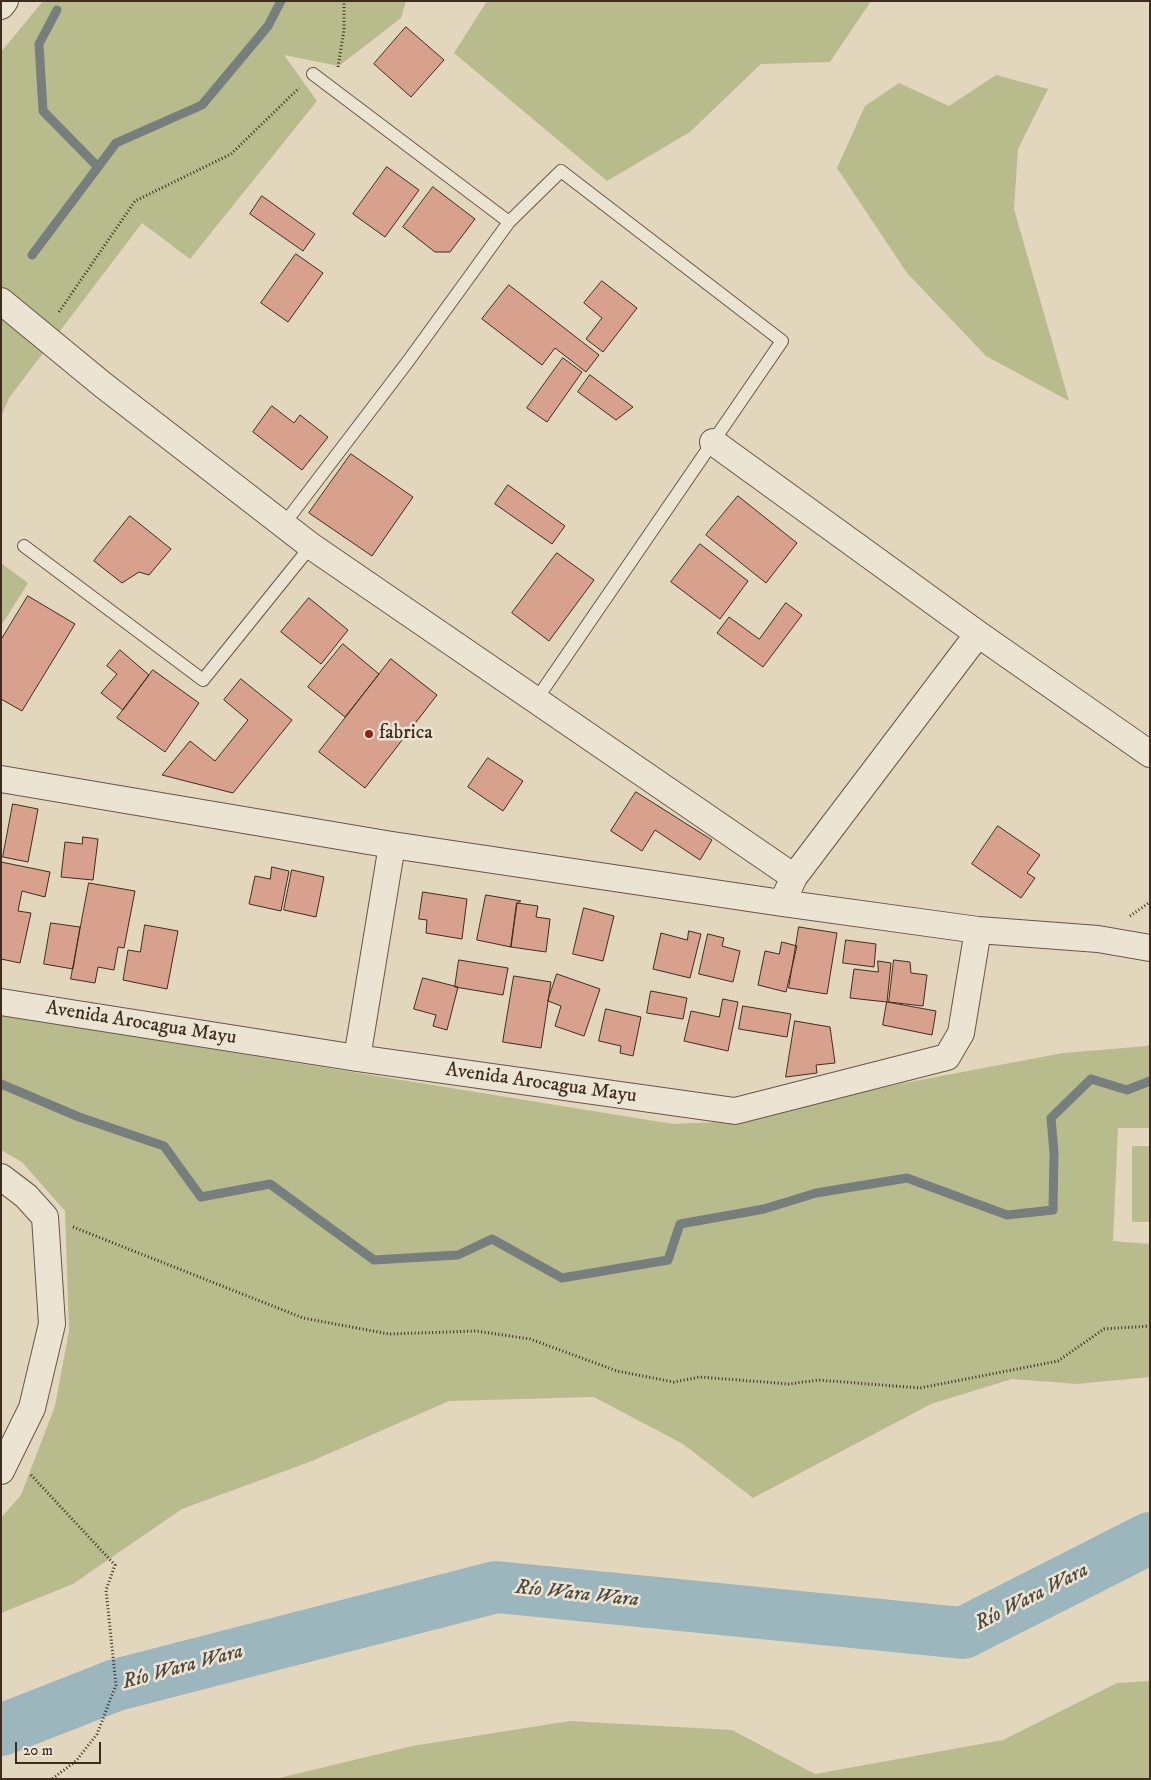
<!DOCTYPE html>
<meta charset="utf-8">
<style>
body{margin:0}
#map{position:relative;width:1151px;height:1780px;overflow:hidden;background:#e2d6bc;font-family:"IM FELL DW Pica",serif}
canvas{display:block}
.frame{position:absolute;inset:0;border:2px solid #3f2c1e;pointer-events:none}
.scale{position:absolute;left:15px;top:1742px;width:86px;height:22px;box-sizing:border-box;border:2px solid #3f2c1e;border-top:0;padding-left:6px;font-size:15px;line-height:18px;white-space:nowrap;color:#3f2c1e;-webkit-text-stroke:4px #ece4d3;paint-order:stroke}
</style>
<div id="map">
<canvas width="1151" height="1780"></canvas>
<div class="frame"></div>
<div class="scale">20 m</div>
</div>
<script>
const g = document.querySelector('canvas').getContext('2d');
g.lineJoin = 'round';
function fill(path, color) { g.fillStyle = color; g.fill(path, 'evenodd'); }
function trace(path, color, width, dash) { g.strokeStyle = color; g.lineWidth = width; g.lineCap = dash ? 'butt' : 'round'; g.setLineDash(dash || []); g.stroke(path); }
function drawText(font, color, halo, rows, align = 'center') {
  g.font = font + ' "IM FELL DW Pica",serif'; g.lineWidth = 5; g.setLineDash([]); g.textBaseline = 'middle'; g.strokeStyle = halo; g.fillStyle = color; for (const [text, x, y, turn = 0] of rows) {
    g.save(); g.translate(x, y); g.rotate((+turn || 0) * Math.PI / 180); g.textAlign = isNaN(turn) ? turn : align; if (halo) g.strokeText(text, 0, 0); g.fillText(text, 0, 0); g.restore();
  }
}
fill(new Path2D(`
 M43,1H406L401,18L339,66L284,55L317,101L190,259L142,223L9,398L1,417V52Z
 M487,1H871L830,62L761,64L690,132L607,181L454,53Z
 M996,75L1048,89L1018,149L1014,209L1069,401L986,356L907,273L837,168L865,106L899,83L949,106Z
 M1,563L28,583L1,626Z
 M1,1015L673,1124L736,1121L904,1083L1063,1053L1147,1046L1150,1044V1128H1118L1113,1241L1150,1244V1377L1077,1384L1012,1379L931,1404L753,1498L683,1444L594,1397L449,1401L312,1461L182,1509L73,1584L1,1613V1518L21,1495L55,1406L69,1331L65,1211L22,1162L1,1150Z
 M1132,1146H1150V1222H1132Z
 M1150,1681V1779H275L412,1746L570,1721L732,1730L815,1774L1003,1740L1117,1683Z`), '#b8bc8d');
trace(new Path2D(`
 M57,10L39,44L43,111L98,167
 M32,255L116,143L202,105L268,26L281,1
 M1,1084L79,1117L164,1146L201,1197L270,1184L374,1260L458,1255L492,1239L562,1278L668,1260L680,1224L764,1209L816,1193L907,1178L1007,1215L1053,1210L1054,1153L1051,1118L1091,1079L1127,1090L1150,1081`), '#767f7d', 9);
trace(new Path2D(`
 M1,1730L116,1685L496,1587L963,1633L1150,1538`), '#9bb6bd', 52);
const building = new Path2D(`
 M406,27L444,60L411,97L374,64Z
 M387,167L419,190L385,237L353,214Z
 M433,187L475,219L450,252H435L403,227Z
 M262,196L315,234L303,251L250,214Z
 M296,254L323,273L288,322L261,303Z
 M602,281L637,308L603,352L586,339L602,318L584,303Z
 M509,285L599,355L586,372L555,348L542,365L482,319Z
 M563,358L582,372L547,422L527,408Z
 M590,375L633,407L616,420L578,392Z
 M272,406L294,423L300,415L328,437L302,470L253,432Z
 M351,454L413,497L372,556L309,513Z
 M508,485L565,526L552,544L495,504Z
 M738,496L797,543L766,583L706,535Z
 M130,516L171,549L149,575L139,572L122,583L94,561Z
 M700,544L748,581L720,619L671,582Z
 M557,553L594,580L549,641L512,613Z
 M28,596L75,624L22,711L1,699V640Z
 M309,598L348,630L321,664L281,632Z
 M786,603L802,615L763,667L717,633L729,617L759,639Z
 M343,644L379,674L345,717L308,687Z
 M120,650L149,675L123,710L101,693L117,674L107,666Z
 M391,659L437,695L365,788L319,752Z
 M153,670L199,703L165,752L117,718Z
 M241,679L292,720L233,793L162,775L190,741L215,761L248,720L224,700Z
 M488,758L523,781L503,811L468,787Z
 M636,792L712,840L700,860L655,830L642,851L611,831Z
 M13,804L38,809L28,862L3,857Z
 M998,826L1040,855L1027,873L1035,878L1021,898L972,864Z
 M83,837L98,839L93,880L61,877L65,842L82,844Z
 M1,862L50,872L45,897L22,891L18,911L31,913L20,963L1,959Z
 M272,867L289,871L281,911L249,904L255,876L270,879Z
 M292,870L324,877L316,917L284,910Z
 M89,883L135,891L124,948L118,947L114,970L98,967L95,983L71,979Z
 M423,892L467,899L462,939L426,933L427,920L419,919Z
 M486,895L521,901L517,903L511,947L477,940Z
 M517,903L538,906L536,917L550,919L546,952L511,947Z
 M584,908L614,916L603,961L573,954Z
 M51,923L80,927L73,969L44,964Z
 M145,925L178,931L167,989L123,980L128,950L140,952Z
 M799,927L837,933L827,994L789,988Z
 M689,931L701,934L690,978L653,969L661,933L687,940Z
 M708,934L724,938L722,946L740,951L733,982L699,974Z
 M846,940L876,944L874,967L843,963Z
 M782,942L797,946L786,992L758,985L765,951L779,954Z
 M459,960L508,968L503,995L455,987Z
 M894,960L910,962L911,973L927,975L923,1006L889,1002Z
 M878,961L891,963L887,1002L850,998L854,969L878,972Z
 M557,974L600,989L584,1036L555,1026L561,1006L548,1001Z
 M514,976L551,982L541,1048L503,1042Z
 M423,978L458,987L447,1030L433,1026L436,1015L414,1009Z
 M651,991L687,998L683,1019L647,1013Z
 M723,999L738,1002L728,1051L684,1041L691,1011L719,1017Z
 M887,1002L936,1011L932,1035L883,1025Z
 M743,1006L791,1014L787,1037L739,1029Z
 M606,1009L641,1017L633,1056L620,1053L621,1046L599,1041Z
 M795,1021L830,1027L835,1063L816,1065L817,1073L786,1077Z`);
fill(building, '#d8a18d');
trace(building, '#3f2c1e', 1);
const service = new Path2D(`
 M313,74L509,222
 M284,524L409,360L509,222L561,171L782,341L536,700
 M24,546L203,680L311,546`);
const minor = new Path2D(`
 M1,6L5,1
 M1,301L103,385L311,546L794,877L782,903
 M713,442L978,634L1150,754
 M1,779L392,845L782,903L978,930L1098,939L1150,948
 M794,877L978,634
 M1,1002L357,1058L735,1111L947,1057L961,1033L978,930
 M357,1058L392,845
 M1,1177L26,1196L45,1217L52,1324L32,1408L1,1471`);
trace(service, '#685646', 14);
trace(minor, '#685646', 28);
trace(new Path2D(`
 M338,67L344,30V1
 M59,312L135,201L231,154L299,88
 M1130,916L1150,902
 M73,1227L303,1318L389,1334L476,1331L530,1339L617,1371L674,1382L700,1377L789,1384L818,1380L920,1388L1058,1361L1104,1329L1150,1326
 M31,1475L115,1565L106,1590L116,1685L97,1734L76,1761L52,1779`), '#3f2c1e', 3, [1, 2.5]);
trace(service, '#ece4d3', 12);
trace(minor, '#ece4d3', 26);
for (const [x, y, r, color] of [
 [369,734,5,"#8f2418"]
]) { const dot = new Path2D(); dot.arc(x, y, r, 0, 2 * Math.PI); g.fillStyle = color; g.fill(dot); trace(dot, '#ece4d3', 2); }
drawText('20px', '#3f2c1e', '#ece4d3', [
 ["fabrica",379,734]
], 'left');
drawText('20px', '#3f2c1e', '#ece4d3', [
 ["Avenida Arocagua Mayu",141,1024,9],
 ["Avenida Arocagua Mayu",541,1084,8]
]);
drawText('italic 21px', '#51483e', '#ece4d3', [
 ["Río Wara Wara",577,1595,6],
 ["Río Wara Wara",1032,1598,-27],
 ["Río Wara Wara",183,1668,-15]
]);
</script>
